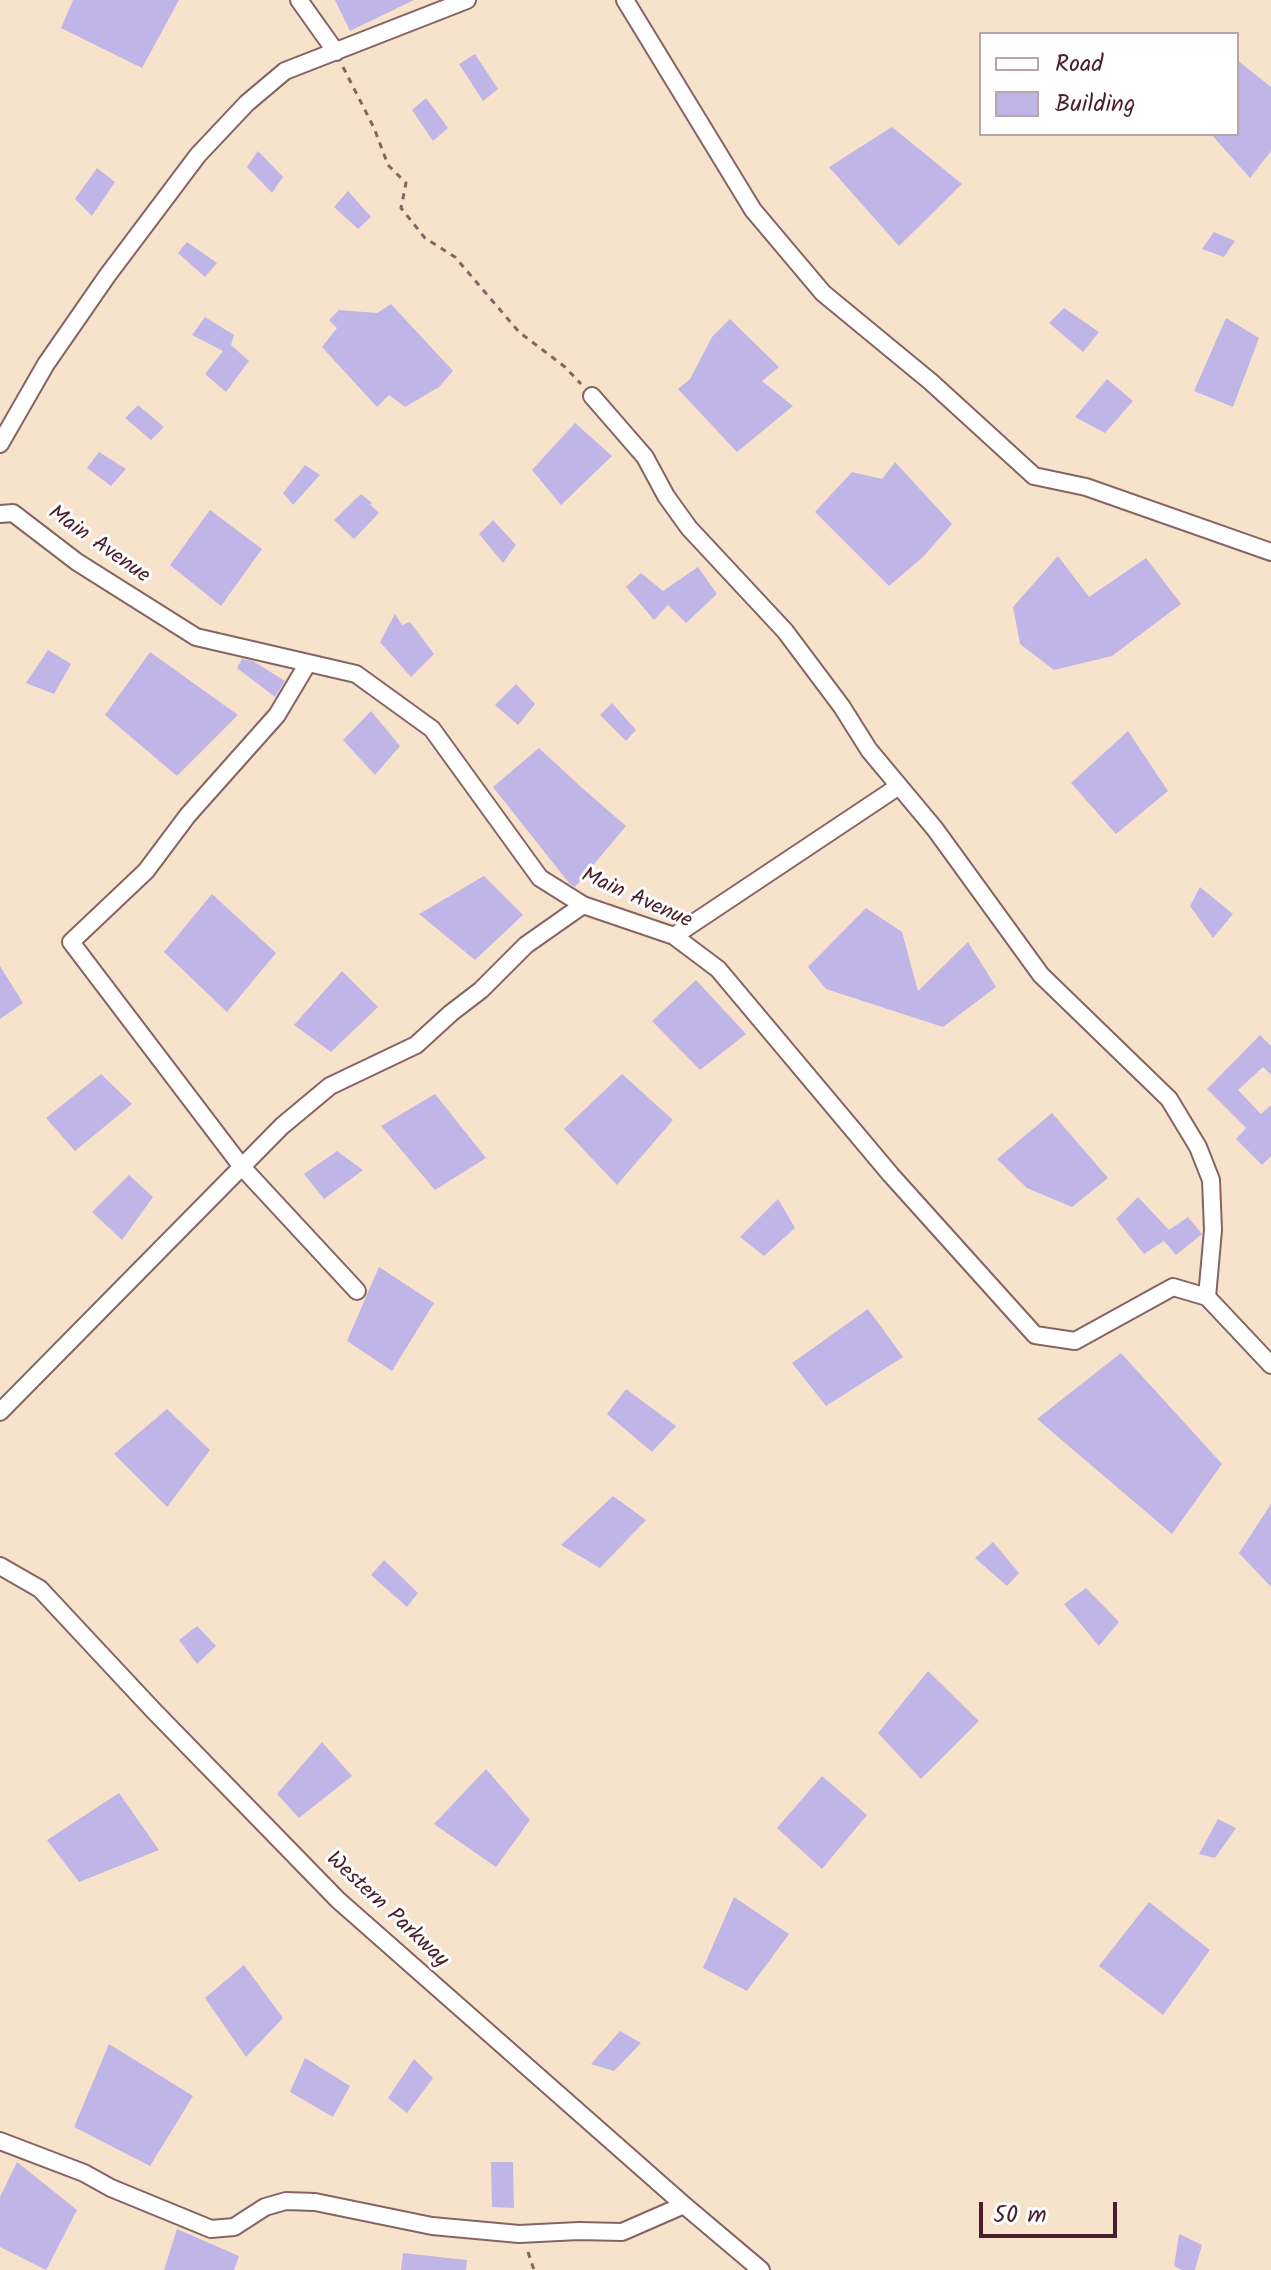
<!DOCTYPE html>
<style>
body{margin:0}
#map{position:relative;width:1271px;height:2270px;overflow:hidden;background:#f7e3cc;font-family:Kalam,sans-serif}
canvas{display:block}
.legend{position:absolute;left:979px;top:32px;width:260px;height:104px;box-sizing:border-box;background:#fff;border:2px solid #b7a5aa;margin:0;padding:10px 14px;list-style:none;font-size:24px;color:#4a1f2b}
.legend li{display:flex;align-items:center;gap:16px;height:40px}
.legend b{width:40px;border:2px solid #b7a5aa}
.scale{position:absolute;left:979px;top:2202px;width:138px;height:36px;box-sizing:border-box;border:4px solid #4a1f2b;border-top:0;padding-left:10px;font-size:24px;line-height:28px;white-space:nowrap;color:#4a1f2b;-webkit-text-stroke:6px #fff;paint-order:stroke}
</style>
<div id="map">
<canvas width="1271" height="2270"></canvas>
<ul class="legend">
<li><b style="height:10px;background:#fff"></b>Road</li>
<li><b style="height:22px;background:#c0b5e7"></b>Building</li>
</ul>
<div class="scale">50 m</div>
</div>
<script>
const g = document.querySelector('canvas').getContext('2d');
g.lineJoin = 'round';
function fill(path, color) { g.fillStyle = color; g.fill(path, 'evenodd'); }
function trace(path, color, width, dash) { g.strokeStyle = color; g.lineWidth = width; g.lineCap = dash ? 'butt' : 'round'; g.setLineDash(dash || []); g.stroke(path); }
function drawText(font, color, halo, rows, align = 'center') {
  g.font = font + ' Kalam,sans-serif'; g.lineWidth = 6; g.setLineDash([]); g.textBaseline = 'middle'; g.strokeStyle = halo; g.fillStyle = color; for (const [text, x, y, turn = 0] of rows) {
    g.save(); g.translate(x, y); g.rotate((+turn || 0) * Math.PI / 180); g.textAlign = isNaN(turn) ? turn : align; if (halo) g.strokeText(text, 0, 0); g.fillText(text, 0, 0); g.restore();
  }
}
fill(new Path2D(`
 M73,0H179L142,68L61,28Z
 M335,0H414L350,31Z
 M475,54L498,89L483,101L459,64Z
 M1237,60L1271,87V151L1250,178L1211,134H1237Z
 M426,98L448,128L433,141L412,110Z
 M892,127L962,184L899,246L829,167Z
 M258,151L283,177L272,193L247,167Z
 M97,168L115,182L92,216L75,199Z
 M348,191L371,217L358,229L334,207Z
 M1214,232L1235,241L1224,257L1202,249Z
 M187,242L217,263L205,277L178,253Z
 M391,304L453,371L439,387L405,407L389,395L377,407L322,347L337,328L329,320L339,310L377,313Z
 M1064,308L1099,332L1083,352L1049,323Z
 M205,317L234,335L231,345L249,361L226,392L205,374L223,351L192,335Z
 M1226,318L1259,338L1233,407L1194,391Z
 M730,319L779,367L762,381L793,406L737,452L678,389L690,379L712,337Z
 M1107,379L1133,401L1105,433L1075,417Z
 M138,405L164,427L151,440L125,418Z
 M575,423L612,456L561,505L532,470Z
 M99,452L126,469L111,486L87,468Z
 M895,462L952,524L923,557L889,586L815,512L852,472L882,479Z
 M305,465L320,475L293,505L283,493Z
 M361,494L372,503L370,504L379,513L354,539L334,520Z
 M210,510L262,549L221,606L170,565Z
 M493,520L516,545L503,563L479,534Z
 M1058,556L1089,597L1146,558L1181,604L1112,656L1054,670L1020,644L1013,607Z
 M698,567L717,594L686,623L668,605L654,620L626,587L641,573L663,591Z
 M395,614L402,625L410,622L434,654L411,677L380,642Z
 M48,650L71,664L54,694L26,683Z
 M150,652L238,715L177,776L105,715Z
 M242,659L253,661L285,681L275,697L237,668Z
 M516,684L535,704L518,725L495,705Z
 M612,703L636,730L626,741L600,715Z
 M371,711L400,746L375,775L343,740Z
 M1128,731L1168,791L1116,834L1071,783Z
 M539,748L581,787L626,826L575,887L569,883L493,787Z
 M484,876L523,915L475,960L419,914Z
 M1200,887L1233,914L1213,938L1190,906Z
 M212,894L276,953L227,1012L164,952Z
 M866,908L902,932L918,991L968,942L996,987L943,1027L826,989L808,967Z
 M0,966L23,1003L0,1019Z
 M342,971L378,1007L331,1052L294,1025Z
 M696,980L746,1034L700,1070L652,1021Z
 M1260,1035L1271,1046V1075L1263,1067L1238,1090L1261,1114L1271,1105V1156L1262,1165L1236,1139L1246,1128L1207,1089Z
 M101,1074L132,1104L75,1151L46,1118Z
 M622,1074L673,1120L617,1185L564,1129Z
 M435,1094L486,1158L435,1190L381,1126Z
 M1052,1113L1108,1178L1072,1207L1027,1188L997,1159Z
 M337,1151L363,1170L324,1199L304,1174Z
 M129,1175L153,1197L122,1240L92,1212Z
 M1138,1197L1169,1230L1188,1217L1202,1234L1176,1255L1164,1241L1144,1254L1116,1219Z
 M778,1199L795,1228L764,1256L740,1237Z
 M379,1267L434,1303L392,1371L347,1341Z
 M868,1309L903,1357L826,1406L792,1363Z
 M1121,1353L1222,1464L1172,1534L1037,1419Z
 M626,1389L676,1426L652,1452L607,1414Z
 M167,1409L210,1450L167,1507L114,1454Z
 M613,1496L646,1520L600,1568L561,1545Z
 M1271,1504V1587L1239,1553Z
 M993,1542L1019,1573L1007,1586L975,1558Z
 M384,1560L418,1593L407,1607L371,1575Z
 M1086,1588L1119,1622L1099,1646L1064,1604Z
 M197,1626L216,1646L197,1664L179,1640Z
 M928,1671L979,1721L921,1779L878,1733Z
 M322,1742L352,1776L299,1818L277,1794Z
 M486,1769L530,1820L496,1867L434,1824Z
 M822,1776L867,1815L822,1869L777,1828Z
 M119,1793L159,1850L79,1882L47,1840Z
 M1218,1819L1236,1828L1215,1858L1199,1854Z
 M734,1897L789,1934L747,1991L703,1968Z
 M1149,1902L1210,1950L1163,2015L1099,1966Z
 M244,1965L283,2018L246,2057L205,1998Z
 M620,2031L641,2043L614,2071L591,2064Z
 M109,2044L193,2096L150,2166L74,2127Z
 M305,2058L350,2086L333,2117L290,2092Z
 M414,2059L433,2078L407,2113L388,2098Z
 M17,2162L77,2210L46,2270L0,2247V2197Z
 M491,2162H513L514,2208L492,2207Z
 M177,2229L239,2256L234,2270H164Z
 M1179,2234L1202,2245L1195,2270H1182L1174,2266Z
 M403,2253L467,2260L466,2270H401Z`), '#c0b5e7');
const minor = new Path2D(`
 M299,0L336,52
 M625,0L753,210L823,293L931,382L1034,476L1086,487L1271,552
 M592,396L645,457L666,496L689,528L785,631L842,707L869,750L935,829L1041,975L1169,1099L1198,1147L1211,1180L1213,1230L1207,1297
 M0,444L46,364L107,276L198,155L247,103L285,71L467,0
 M0,514L13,513L77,562L196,637L356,674L432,729L540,878L583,905L674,936L718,969L891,1175L1035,1335L1075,1341L1173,1287L1207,1297L1271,1365
 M308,663L277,715L188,815L146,871L71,942L242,1167L357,1291
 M674,936L899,786
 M0,1412L282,1126L330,1086L416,1045L451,1013L481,990L526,945L583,905
 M0,1566L40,1589L153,1710L338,1900L684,2205L761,2270
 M0,2141L84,2173L111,2188L211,2229L234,2227L265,2207L286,2201L315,2202L432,2226L519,2234L579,2231L622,2232L684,2205`);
trace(minor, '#876463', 20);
trace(new Path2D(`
 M343,67L374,128L388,165L406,183L401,208L425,238L455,257L519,332L565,367L581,384
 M528,2252L534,2270`), '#876463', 3, [6, 6]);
trace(minor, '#fff', 16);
drawText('22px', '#4a1f2b', '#fff', [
 ["Main Avenue",98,546,35],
 ["Main Avenue",636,900,24],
 ["Western Parkway",386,1911,43]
]);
</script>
